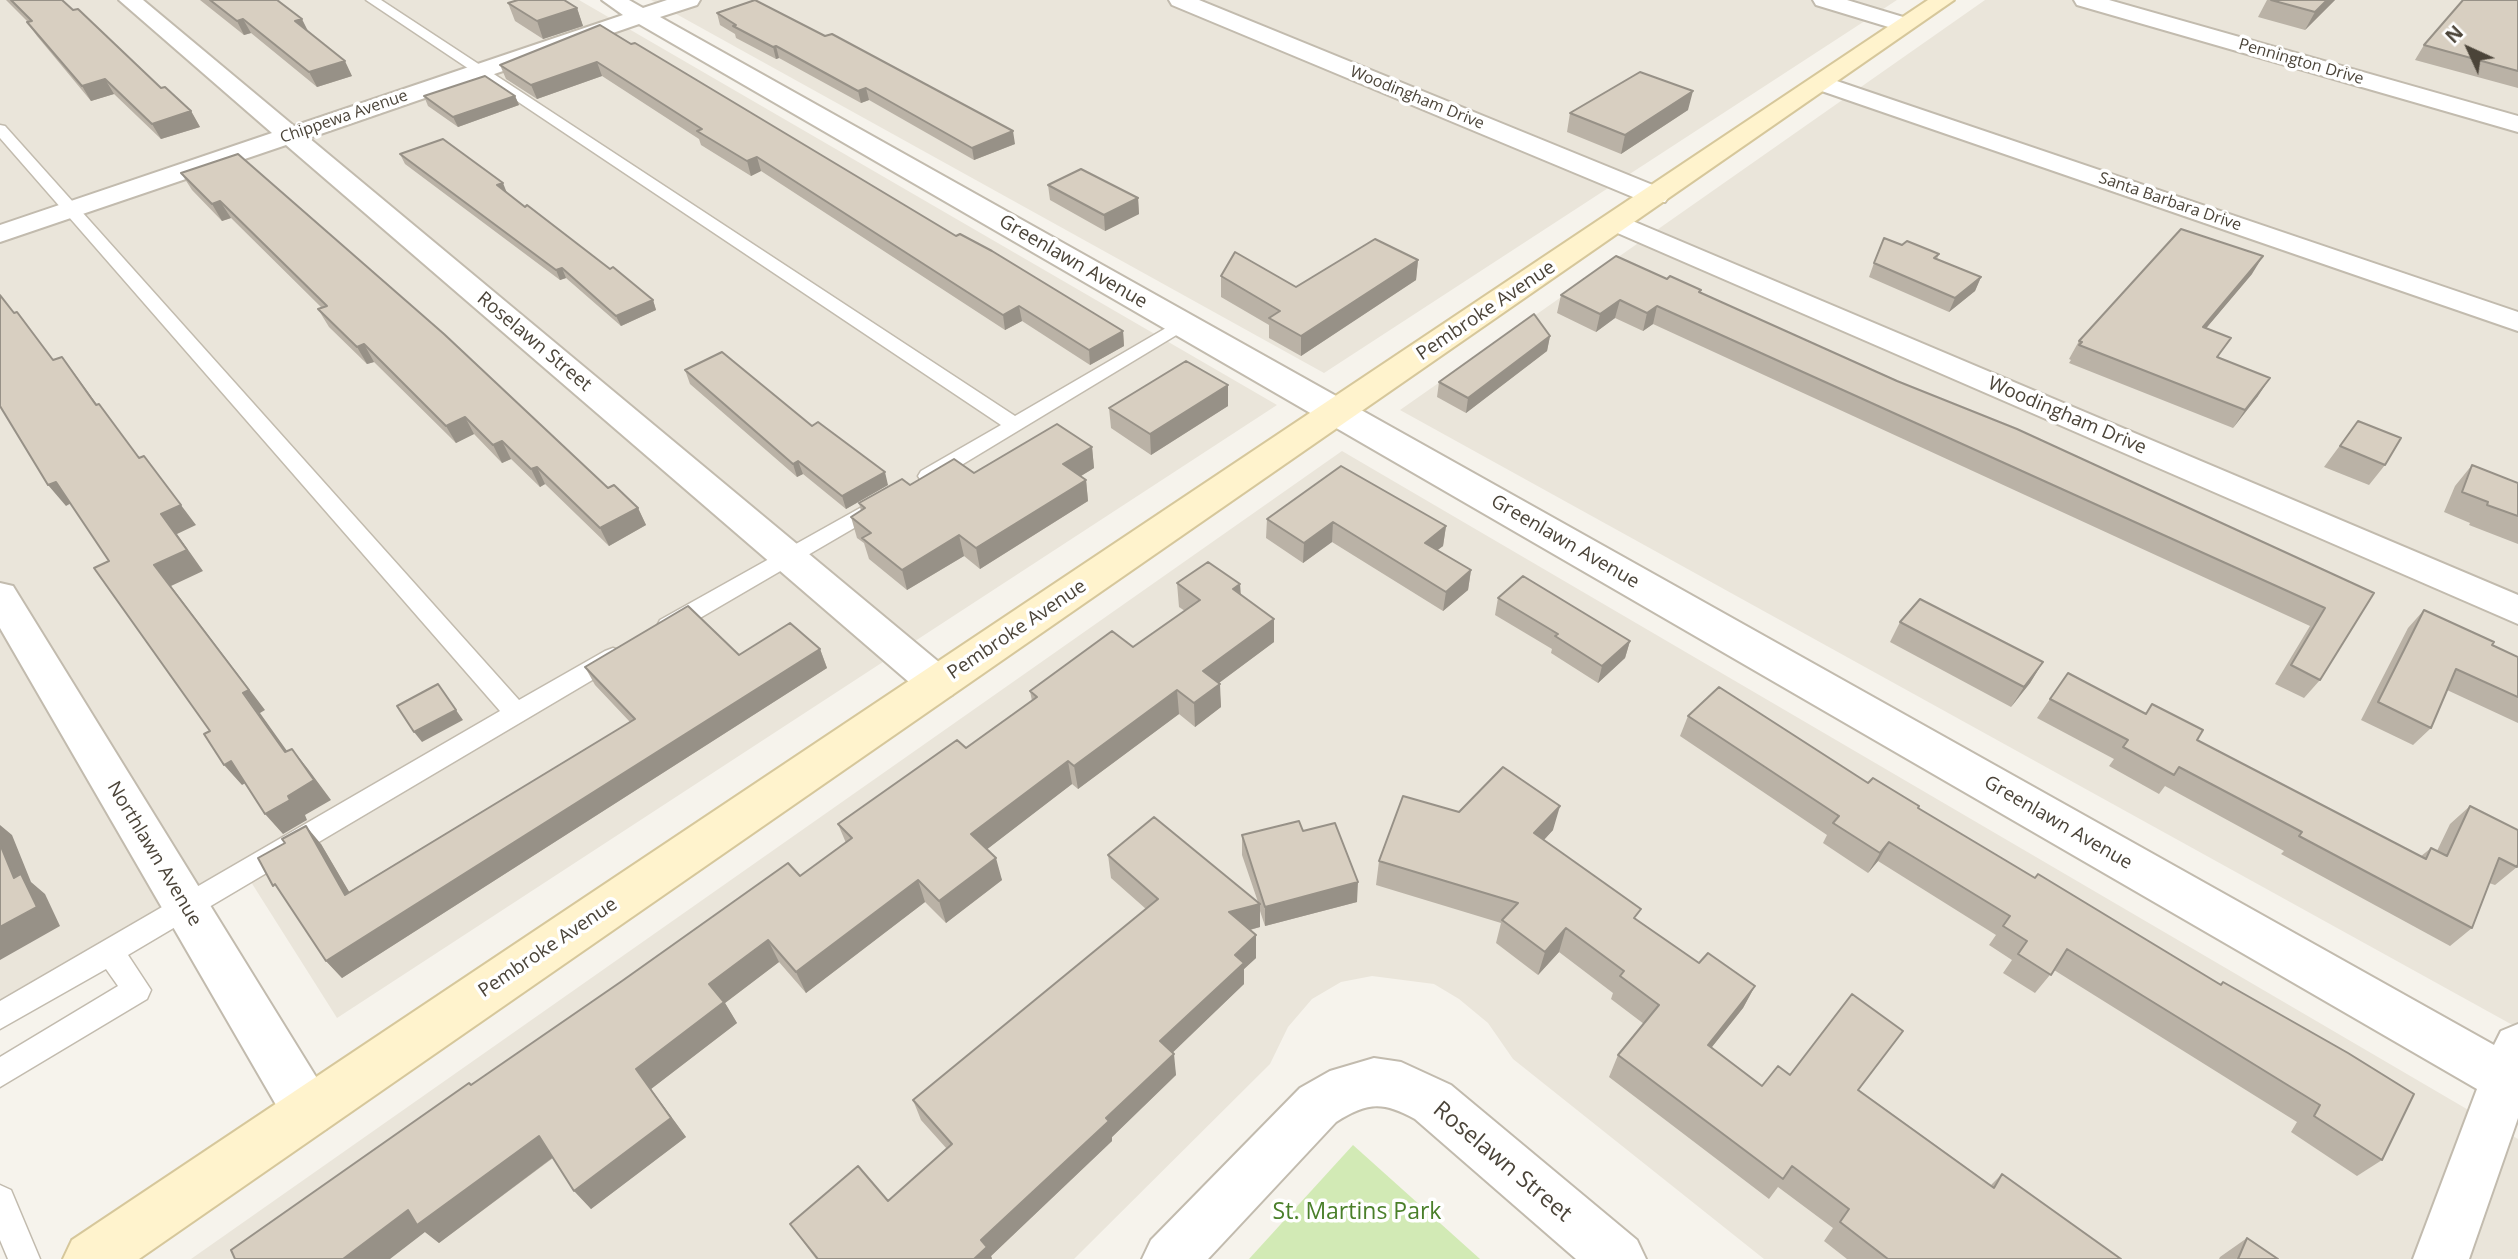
<!DOCTYPE html>
<style>
body{margin:0}
#map{position:relative;width:2518px;height:1259px;overflow:hidden;background:#f6f3ec;font-family:"Open Sans",sans-serif}
canvas{display:block}
.north{position:absolute;left:2434px;top:14px;width:70px;height:70px;-webkit-text-stroke:5px #fff;paint-order:stroke;rotate:315deg;font-size:19px;font-weight:700;line-height:28px;text-align:center;color:#4b4439}
.north::after{content:'';display:block;margin:auto;width:24px;height:32px;background:#4b4439;clip-path:polygon(50% 0,100% 100%,50% 72%,0 100%)}
</style>
<div id="map">
<canvas width="2518" height="1259"></canvas>
<div class="north">N</div>
</div>
<script>
const g = document.querySelector('canvas').getContext('2d');
g.lineJoin = 'round';
function fill(path, color) { g.fillStyle = color; g.fill(path, 'evenodd'); }
function trace(path, color, width, dash) { g.strokeStyle = color; g.lineWidth = width; g.lineCap = dash ? 'butt' : 'round'; g.setLineDash(dash || []); g.stroke(path); }
function drawText(font, color, halo, rows, align = 'center') {
  g.font = font + ' "Open Sans",sans-serif'; g.lineWidth = 7; g.setLineDash([]); g.textBaseline = 'middle'; g.strokeStyle = halo; g.fillStyle = color; for (const [text, x, y, turn = 0] of rows) {
    g.save(); g.translate(x, y); g.rotate((+turn || 0) * Math.PI / 180); g.textAlign = isNaN(turn) ? turn : align; if (halo) g.strokeText(text, 0, 0); g.fillText(text, 0, 0); g.restore();
  }
}
fill(new Path2D(`
 M0,0H579L1277,405L337,1018L239,863L0,1000Z
 M651,0H1897L1324,373Z
 M1985,0H2518V1028L1400,410Z
 M1342,451L2518,1139V1259H1764L1513,1059L1488,1023L1459,999L1434,984L1372,976L1341,982L1312,999L1288,1027L1270,1064L1074,1259H191Z`), '#eae5da');
fill(new Path2D(`
 M1353,1145L1480,1259H1249Z`), '#d2eab5');
const lane = new Path2D(`
 M366,0H381L1015,416L1178,321L1184,320L1193,325L935,481H921L918,476L921,471L1001,425Z
 M0,125L5,126L519,700L605,651L613,648L621,651L625,657L621,663L128,955L151,990L147,999L0,1087V1057L118,986L106,969L0,1029V1001L500,711L0,138Z
 M878,498L888,505L885,510L676,632H660L657,626L660,620Z
 M0,1185L11,1190L40,1259H8L0,1240Z`);
const street = new Path2D(`
 M119,0H143L294,126L623,15L602,0H629L643,8L667,0H700L697,5L660,17L2494,1045L2501,1031L2518,1024V1118L2469,1259H2413L2477,1089L639,24L309,138L952,673L958,684L952,695L938,699L924,695L286,145L0,242V225L272,133Z
 M1169,0H1199L1665,190L1669,196L1665,202H1645L1172,5Z
 M1813,0H1847L1913,20L1916,25L1905,32L1816,5Z
 M2074,0H2109L2518,116V132L2077,5Z
 M1822,76L2518,312V331L1813,88L1810,83L1813,78Z
 M1616,214L2518,595V624L1606,228L1602,222L1606,216Z
 M0,583L13,586L326,1093L334,1111L326,1129L308,1136L290,1129L0,628Z
 M1374,1058L1401,1062L1451,1085L1637,1240L1646,1259H1576L1415,1119C1383,1101 1367,1102 1336,1122L1208,1259H1142L1151,1240L1300,1088L1330,1071Z`);
const secondary = new Path2D(`
 M1928,0H1954L139,1259H63L72,1240Z`);
trace(lane, '#c2bbae', 3);
trace(street, '#c2bbae', 4);
trace(secondary, '#d6c79b', 4);
fill(lane, '#fff');
fill(street, '#fff');
fill(secondary, '#fff3cd');
fill(new Path2D(`
 M6,0H62L161,88L191,111L200,127L161,139L114,94L91,101L37,36L27,22H28Z
 M200,0H277L352,76L317,87L251,33L244,35Z
 M2267,0H2335L2305,30L2258,17Z
 M2518,0V88L2415,60L2424,45Z
 M508,3L577,8L583,26L543,39L515,21Z
 M717,13L1015,144L974,160L869,100L861,103L779,58L776,59L736,38L735,34L720,25Z
 M600,25L956,236L1123,331L1124,346L1090,365L1022,321L1005,330L761,171L751,176L701,145L699,139L602,76L537,99L506,79L500,65Z
 M424,96H515L519,105L458,127L428,106Z
 M1688,110L1621,154L1567,132L1570,113Z
 M400,154L507,193L653,300L656,310L621,326L566,278L560,280L405,164Z
 M181,173L608,488L638,508L646,525L609,546L545,484L540,487L511,459L502,463L474,434L456,443L374,362L367,364L329,327L318,309L322,308L231,218L222,221L192,190Z
 M1048,185L1138,198L1139,214L1105,231L1050,200Z
 M1902,245L1939,254L1937,259L1981,277L1975,291L1949,312L1869,277L1874,263Z
 M1418,260L1416,280L1301,356L1269,338V325L1221,297V276L1296,287Z
 M2252,274L2206,328L2219,358L2258,396L2233,428L2069,363L2071,360L2069,359L2079,341Z
 M1701,293L2374,593L2320,680L2304,698L2275,684L2310,626L1653,324L1643,331L1615,318L1596,332L1557,313L1561,295Z
 M1550,336L1547,351L1466,413L1437,397L1439,382Z
 M685,370L812,426L888,485L846,509L803,474L797,477L690,384Z
 M1228,406L1151,455L1111,428L1109,408Z
 M2358,421L2385,465L2369,485L2324,467Z
 M1092,447L1094,468L1081,476L1086,480L1088,501L980,569L964,556L907,590L869,559L864,543L857,538L851,517L861,511L859,503L910,485L974,473Z
 M2472,465L2518,483V544L2469,525L2470,523L2444,512L2455,486Z
 M1267,519L1446,526L1443,546L1437,550L1471,570L1468,590L1443,611L1332,542L1303,563L1266,538Z
 M1177,583L1240,584L1241,595L1274,619V642L1219,683L1221,707L1195,727L1179,714L1078,789L1072,784L987,849L1002,880L946,923L925,902L806,993L779,962L725,1003L737,1023L651,1089L686,1137L591,1209L553,1158L439,1243L425,1232L471,1085L800,876L846,843L838,824L966,748L1032,701L1030,691L1133,647L1185,611L1179,607Z
 M1498,598L1630,641L1625,658L1598,683L1551,653L1552,649L1495,615Z
 M2424,610L2492,645L2518,657V723L2447,690L2431,728L2413,745L2361,720L2408,628Z
 M1900,622L2043,662L2030,683L2011,707L1890,642Z
 M820,649L827,668L342,978L326,961L285,843L321,844L349,892L630,722L595,685L585,667Z
 M2050,699L2197,740L2420,857L2431,848L2437,851L2450,824L2470,806L2517,867L2495,885L2489,883L2472,928L2450,946L2281,854L2284,851L2165,786L2159,794L2109,766L2114,759L2037,718Z
 M1688,716L1868,783L1918,809L2034,878L2220,984L2223,982L2382,1160L2357,1176L2291,1132L2297,1122L2054,970L2035,993L2003,973L2012,960L1989,945L1996,935L1878,861L1868,873L1823,843L1827,835L1680,736Z
 M1459,812L1553,830L1544,840L1637,920L1699,963L1755,986L1743,1008L1711,1048L1762,1086L1790,1075L1859,1090L1991,1185L2002,1174L2121,1259H1847L1824,1241L1833,1228L1778,1187L1769,1199L1609,1077L1618,1055L1644,1024L1611,999L1613,993L1559,952L1538,975L1496,943L1501,923L1376,885L1379,861Z
 M1303,831L1357,902L1265,926L1260,911V927L1250,930L1256,958L1244,969V984L1172,1052L1176,1075L1112,1137V1141L991,1256L992,1259H816L790,1224L888,1201L947,1149L921,1120L913,1100L1146,909L1111,878L1108,855L1258,902L1242,855V835Z
 M2247,1238L2278,1259H2219L2220,1257Z`), '#bab2a6');
fill(new Path2D(`
 M2327,0H2335L2305,30L2315,12Z
 M577,8L583,26L543,39L537,21Z
 M243,19L251,33L244,35L237,21Z
 M302,19L309,33L295,21Z
 M776,46L779,58L776,59L773,47Z
 M345,61L352,76L317,87L309,72Z
 M597,62L602,76L537,99L531,85Z
 M105,79L114,94L91,101L82,86Z
 M866,88L869,100L861,103L858,91Z
 M1693,91L1688,110L1621,154L1625,135Z
 M515,96L519,105L458,127L453,117Z
 M191,111L200,127L161,139L152,124Z
 M1013,131L1015,144L974,160L972,148Z
 M757,157L761,171L751,176L747,161Z
 M503,183L507,193L497,185Z
 M1138,198L1139,214L1105,231L1104,215Z
 M220,201L231,218L222,221L212,204Z
 M2263,256L2252,274L2192,345L2203,327Z
 M1418,260L1416,280L1301,356V336Z
 M562,268L566,278L560,280L556,270Z
 M1981,277L1975,291L1949,312L1955,298Z
 M653,300L656,310L621,326L616,316Z
 M1620,300L1615,318L1596,332L1600,314Z
 M1019,306L1022,321L1005,330L1003,315Z
 M1657,306L1653,324L1643,331L1647,313Z
 M1123,331L1124,346L1090,365L1089,350Z
 M1550,336L1547,351L1466,413L1468,398Z
 M364,344L374,362L367,364L357,347Z
 M62,357L77,377L112,425L96,405Z
 M2270,378L2258,396L2233,428L2245,410Z
 M1228,385V406L1151,455L1150,434Z
 M465,417L474,434L456,443L446,426Z
 M502,441L511,459L502,463L493,445Z
 M1092,447L1094,468L1066,485L1063,464Z
 M144,456L196,525L177,534L203,571L171,586L265,710L260,713L302,772L285,752L154,565L161,514Z
 M798,461L803,474L797,477L793,464Z
 M537,467L545,484L540,487L531,469Z
 M885,472L888,485L846,509L842,496Z
 M1086,480L1088,501L980,569L976,548Z
 M56,482L73,502L66,506L48,485Z
 M638,508L646,525L609,546L600,528Z
 M1333,522L1332,542L1303,563L1304,543Z
 M1446,526L1443,546L1422,562L1425,543Z
 M959,535L964,556L907,590L902,570Z
 M1471,570L1468,590L1443,611L1446,592Z
 M1240,584L1241,608L1233,589Z
 M1274,619V642L1204,694L1203,671Z
 M1630,641L1625,658L1598,683L1602,666Z
 M820,649L827,668L342,978L326,961Z
 M2043,662L2030,683L2011,707L2024,687Z
 M1220,684L1221,707L1195,727L1194,703Z
 M1177,690L1179,714L1078,789L1074,766Z
 M456,710L463,720L422,742L414,732Z
 M292,749L308,769L331,800L305,815L307,820L283,834L265,814L288,796Z
 M231,761L249,781L242,785L224,765Z
 M1068,761L1072,784L977,857L971,834Z
 M1560,806L1553,830L1527,858L1534,833Z
 M0,825L12,835L31,882L45,894L60,926L0,960V927L14,878L0,844Z
 M306,826L321,844L361,912L345,895Z
 M1889,842L1878,861L1868,873L1880,853Z
 M996,858L1002,880L946,923L939,901Z
 M918,880L925,902L806,993L796,972Z
 M1358,882L1357,902L1265,926V907Z
 M1260,904V927L1230,935L1229,912Z
 M1566,928L1559,952L1538,975L1545,952Z
 M1256,935V958L1244,969V984L1163,1062L1160,1041L1235,955Z
 M768,940L779,962L725,1003L737,1023L651,1089L686,1137L591,1209L574,1191L636,1069L709,984Z
 M1755,986L1743,1008L1696,1067L1708,1045Z
 M1174,1054L1176,1075L1112,1137V1141L991,1256L992,1259H974L981,1240L1106,1118Z
 M539,1136L556,1155L439,1243L425,1232L390,1259H343L408,1210Z`), '#979187');
const building = new Path2D(`
 M11,0H62L73,10L78,9L161,88L165,87L191,111L152,124L105,79L82,86L27,22L32,21Z
 M210,0H277L302,19L295,21L345,61L309,72L243,19L237,21Z
 M518,0H564L577,8L537,21L508,3Z
 M755,0L825,36L832,34L1013,131L972,148L866,88L858,91L776,46L773,47L733,26L736,25L717,13Z
 M2271,0H2327L2315,12Z
 M2463,0H2518V71L2424,45Z
 M600,25L631,44L635,43L956,236L960,234L992,251L1123,331L1089,350L1019,306L1003,315L757,157L747,161L697,131L702,129L597,62L531,85L500,65Z
 M1640,72L1693,91L1625,135L1570,113Z
 M485,76L515,96L453,117L424,96Z
 M443,139L503,183L497,185L525,207L527,205L610,269L613,267L653,300L616,316L562,268L556,270L400,154Z
 M238,154L444,334L608,488L614,485L638,508L600,528L537,467L531,469L502,441L493,445L465,417L446,426L364,344L357,347L318,309L327,306L220,201L212,204L181,173Z
 M1081,169L1138,198L1104,215L1048,185Z
 M2181,229L2263,256L2203,327L2231,338L2217,357L2270,378L2245,410L2079,345L2082,342L2079,341Z
 M1884,238L1902,245L1907,241L1939,254L1934,258L1981,277L1955,298L1874,263Z
 M1375,239L1418,260L1301,336L1269,318L1280,311L1221,276L1235,252L1296,287Z
 M1616,256L1667,279L1670,276L1701,290L1699,292L1897,381L2017,429L2374,593L2320,680L2291,665L2325,608L1657,306L1647,313L1620,300L1600,314L1561,295Z
 M0,295L14,313L17,312L53,360L62,357L96,405L99,404L139,458L144,456L181,505L161,514L187,550L154,565L249,690L243,693L285,752L292,749L314,780L288,796L290,800L265,814L231,761L224,765L204,734L210,731L94,568L109,561L56,482L48,485L0,406Z
 M1534,314L1550,336L1468,398L1439,382Z
 M722,352L812,426L818,422L885,472L842,496L798,461L793,464L685,370Z
 M1186,361L1228,385L1150,434L1109,408Z
 M2358,421L2401,438L2385,465L2340,446Z
 M1057,424L1092,447L1063,464L1086,480L976,548L959,535L902,570L862,538L871,533L851,517L865,508L859,503L902,479L910,485L954,459L974,473Z
 M2472,465L2518,483V516L2487,505L2488,502L2462,492Z
 M1341,466L1446,526L1425,543L1471,570L1446,592L1333,522L1304,543L1267,519Z
 M1208,562L1240,584L1233,589L1274,619L1203,671L1220,684L1194,703L1177,690L1074,766L1068,761L971,834L996,858L939,901L918,880L796,972L768,940L709,984L724,1002L636,1069L671,1118L574,1191L539,1136L417,1225L408,1210L343,1259H235L231,1250L469,1083L471,1085L622,981L788,863L800,876L852,838L838,824L957,740L966,748L1037,697L1030,691L1112,631L1133,647L1200,600L1177,583Z
 M1523,576L1630,641L1602,666L1555,636L1558,634L1498,598Z
 M1920,599L2043,662L2024,687L1900,622Z
 M688,606L739,655L790,623L820,649L326,961L275,884L273,886L258,858L285,843L282,839L306,826L345,895L635,719L585,667Z
 M2424,610L2494,642L2492,645L2518,657V697L2456,669L2431,728L2378,702Z
 M2068,673L2146,714L2152,704L2203,730L2197,740L2426,859L2431,848L2447,856L2470,806L2518,830V864L2517,867L2499,858L2472,928L2299,836L2302,832L2179,767L2174,775L2123,747L2128,740L2050,699Z
 M438,684L456,710L414,732L397,706Z
 M1719,687L1868,783L1873,778L1919,806L1918,808L2035,878L2038,874L2221,985L2223,982L2348,1053L2414,1094L2382,1160L2314,1116L2320,1105L2067,949L2051,975L2018,954L2027,941L2003,926L2010,916L1889,842L1880,853L1833,823L1839,816L1688,716Z
 M1503,767L1560,806L1534,833L1641,909L1634,918L1699,963L1708,953L1755,986L1708,1045L1762,1086L1778,1066L1790,1075L1852,994L1903,1031L1858,1090L1994,1188L2002,1174L2121,1259H1888L1840,1222L1849,1209L1792,1166L1783,1179L1618,1055L1659,1005L1620,976L1624,971L1566,928L1545,952L1502,920L1518,903L1379,861L1403,796L1459,812Z
 M1154,817L1260,904L1229,912L1256,935L1235,955L1244,963L1160,1041L1174,1054L1106,1118L1109,1121L981,1240L987,1247L974,1259H818L790,1224L858,1166L888,1201L952,1144L913,1100L1158,899L1108,855Z
 M1299,821L1303,831L1335,823L1358,882L1265,907L1242,835Z
 M0,844L14,878L21,874L37,907L0,927Z
 M2247,1238L2278,1259H2238Z`);
fill(building, '#d8cfc1');
trace(building, '#979187', 2);
drawText('16px', '#4b4439', '#fff', [
 ["Pennington Drive",2301,62,16],
 ["Woodingham Drive",1417,98,22],
 ["Chippewa Avenue",344,117,-19],
 ["Santa Barbara Drive",2170,202,19]
]);
drawText('19px', '#4b4439', '#fff', [
 ["Greenlawn Avenue",1073,262,30],
 ["Pembroke Avenue",1486,311,-34],
 ["Roselawn Street",534,342,40],
 ["Woodingham Drive",2067,416,23],
 ["Greenlawn Avenue",1565,542,30],
 ["Pembroke Avenue",1017,630,-34],
 ["Greenlawn Avenue",2058,823,30],
 ["Northlawn Avenue",154,854,59],
 ["Pembroke Avenue",548,948,-34]
]);
drawText('23px', '#4b4439', '#fff', [
 ["Roselawn Street",1502,1162,40]
]);
drawText('23px', '#4a7f2a', '#fff', [
 ["St. Martins Park",1357,1212]
]);
</script>
